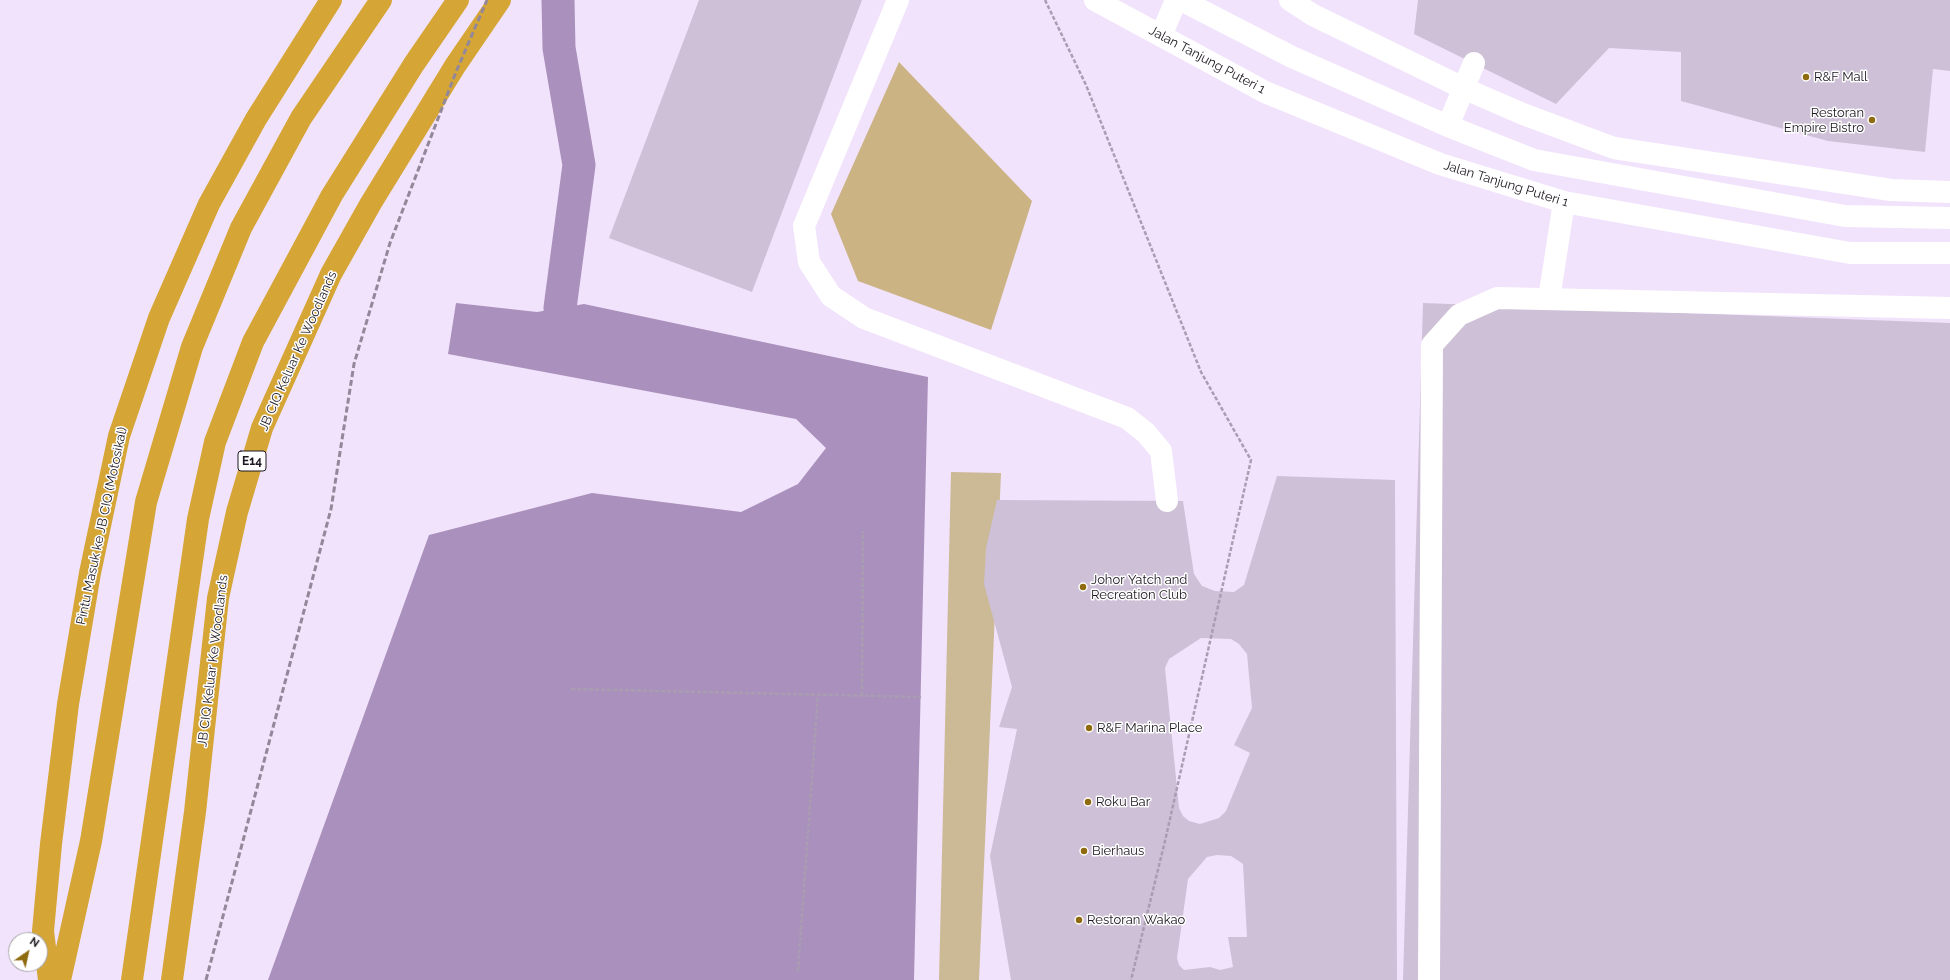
<!DOCTYPE html>
<style>
body{margin:0}
#map{position:relative;width:1950px;height:980px;overflow:hidden;background:#f2e3fc;font-family:Raleway,sans-serif}
canvas{display:block}
.north{position:absolute;left:8px;top:932px;width:40px;height:40px;box-sizing:border-box;background:#fff;border:1px solid #a5a3a6;border-radius:50%;rotate:34deg;font-size:11px;font-weight:700;line-height:16px;text-align:center;color:#1d1820}
.north::after{content:'';display:block;margin:auto;width:14px;height:18px;background:#8f6b10;clip-path:polygon(50% 0,100% 100%,50% 72%,0 100%)}
</style>
<div id="map">
<canvas width="1950" height="980"></canvas>
<div class="north">N</div>
</div>
<script>
const g = document.querySelector('canvas').getContext('2d');
g.lineJoin = 'round';
function fill(path, color) { g.fillStyle = color; g.fill(path, 'evenodd'); }
function trace(path, color, width, dash) { g.strokeStyle = color; g.lineWidth = width; g.lineCap = dash ? 'butt' : 'round'; g.setLineDash(dash || []); g.stroke(path); }
function drawText(font, color, halo, rows, align = 'center') {
  g.font = font + ' Raleway,sans-serif'; g.lineWidth = 3; g.setLineDash([]); g.textBaseline = 'middle'; g.strokeStyle = halo; g.fillStyle = color; for (const [text, x, y, turn = 0] of rows) {
    g.save(); g.translate(x, y); g.rotate((+turn || 0) * Math.PI / 180); g.textAlign = isNaN(turn) ? turn : align; if (halo) g.strokeText(text, 0, 0); g.fillText(text, 0, 0); g.restore();
  }
}
fill(new Path2D(`
 M951,472L1001,473L979,980H939Z`), '#ccb995');
fill(new Path2D(`
 M899,62L1032,201L991,330L858,281L831,214Z`), '#cbb384');
fill(new Path2D(`
 M456,303L537,312L584,304L928,377L914,980H268L429,535L592,493L741,512L798,484L826,448L796,419L448,354Z`), '#aa90bc');
trace(new Path2D(`
 M558,0L559,48L579,165L560,308`), '#aa90bc', 33);
fill(new Path2D(`
 M699,0H862L752,292L609,238Z
 M1418,0H1950V71L1933,69L1925,152L1828,141L1681,101V52L1609,48L1556,104L1414,34Z
 M1423,303L1950,323V980H1403Z
 M1277,476L1395,480L1397,980H1011L990,856L1017,729L999,727L1012,687L984,584L986,548L997,500L1183,501L1194,574L1202,586L1215,591L1234,592L1244,585ZM1201,638L1231,639L1239,644L1247,654L1252,708L1234,745L1250,753L1226,811L1219,818L1200,824L1189,821L1183,816L1179,808L1165,668L1169,659ZM1217,855L1231,856L1243,864L1247,937H1228L1233,967L1220,970L1210,967L1184,970L1179,965L1177,958L1188,879L1207,857Z`), '#cec0d7');
trace(new Path2D(`
 M1045,0L1086,85L1201,372L1251,460L1165,841L1131,980
 M571,689L921,697
 M862,695L863,531
 M798,971L818,694`), '#a99eb1', 2.5, [4, 2]);
trace(new Path2D(`
 M898,0L804,226L809,262L831,296L864,318L1127,418L1146,433L1161,451L1167,501
 M1095,0L1265,92L1440,164L1564,202L1850,253H1950
 M1181,0L1292,57L1448,126L1534,160L1845,216L1950,218
 M1290,0L1313,15L1463,88L1523,114L1614,148L1891,190L1950,192
 M1161,36L1176,0
 M1448,126L1474,63
 M1549,299L1564,202
 M1429,980L1432,345L1459,315L1497,298L1950,308`), '#fff', 22);
trace(new Path2D(`
 M49,980L43,931L51,844L68,704L90,573L119,436L159,318L209,204L256,119L331,0
 M60,980L91,841L146,502L192,347L241,228L301,118L381,0
 M132,980L198,519L215,442L253,342L332,195L414,64L458,0
 M172,980L195,812L218,598L237,512L262,428L331,274L371,203L455,66L500,0`), '#d5a536', 22);
trace(new Path2D(`
 M206,980L331,509L354,364L390,243L456,72L487,0`), '#928899', 3, [6, 3]);
for (const [x, y, r, color] of [
 [1806,77,4,"#8f6b10"],
 [1872,120,4,"#8f6b10"],
 [1083,587,4,"#8f6b10"],
 [1089,728,4,"#8f6b10"],
 [1088,802,4,"#8f6b10"],
 [1084,851,4,"#8f6b10"],
 [1079,920,4,"#8f6b10"]
]) { const dot = new Path2D(); dot.arc(x, y, r, 0, 2 * Math.PI); g.fillStyle = color; g.fill(dot); trace(dot, '#fff', 1.5); }
for (const [x, y, w] of [
 [252,461,28]
]) { const box = new Path2D(); box.roundRect(x - w / 2, y - 10, w, 20, 3); g.fillStyle = '#fff'; g.fill(box); trace(box, '#1d1820', 1); }
drawText('bold 12px', '#1d1820', null, [
 ["E14",252,461]
]);
drawText('13px', '#1d1820', '#fff', [
 ["Jalan Tanjung Puteri 1",1207,60,28],
 ["Jalan Tanjung Puteri 1",1506,184,17],
 ["JB CIQ Keluar Ke Woodlands",298,351,-66],
 ["Pintu Masuk ke JB CIQ (Motosikal)",102,526,-78],
 ["JB CIQ Keluar Ke Woodlands",213,661,-83]
]);
drawText('13px', '#1d1820', '#fff', [
 ["R&F Mall",1814,77],
 ["Restoran",1864,113,"right"],
 ["Empire Bistro",1864,128,"right"],
 ["Johor Yatch and",1091,580],
 ["Recreation Club",1091,595],
 ["R&F Marina Place",1097,728],
 ["Roku Bar",1096,802],
 ["Bierhaus",1092,851],
 ["Restoran Wakao",1087,920]
], 'left');
</script>
